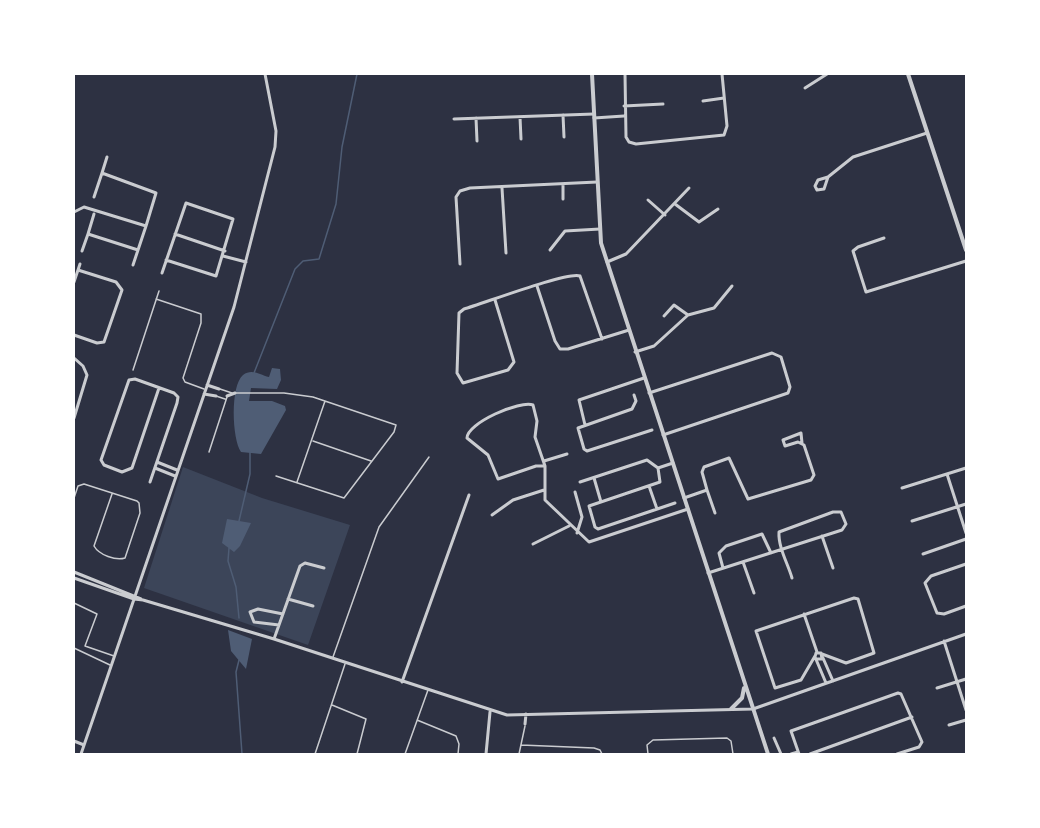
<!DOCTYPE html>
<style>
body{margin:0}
#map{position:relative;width:1040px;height:828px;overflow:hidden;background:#2d3142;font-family:Signika,sans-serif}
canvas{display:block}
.frame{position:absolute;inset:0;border:75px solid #fff;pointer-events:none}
</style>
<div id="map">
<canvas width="1040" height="828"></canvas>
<div class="frame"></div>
</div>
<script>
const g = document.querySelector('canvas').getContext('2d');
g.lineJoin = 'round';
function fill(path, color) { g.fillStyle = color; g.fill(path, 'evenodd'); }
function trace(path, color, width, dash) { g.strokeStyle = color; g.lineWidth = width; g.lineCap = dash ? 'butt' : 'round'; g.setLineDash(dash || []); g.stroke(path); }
fill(new Path2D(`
 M183,467L262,498L350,525L308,645L144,588Z`), '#3c4559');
fill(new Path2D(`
 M272,368L280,369L281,380L277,389L251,388L249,401H272L285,406L286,410L261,454L241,452C232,439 230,386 243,375C252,368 260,375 269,377Z
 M227,519L251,523L240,546L234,552L222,543Z
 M228,630L252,639L246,669L231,651Z`), '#4f5d75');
trace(new Path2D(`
 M254,373L295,269L303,261L319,259L336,204L342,147L357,74
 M239,521L250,474V452
 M229,548L228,561L236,587L239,618
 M239,660L236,672L242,754`), '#4f5d75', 1.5);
trace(new Path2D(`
 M156,299L201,314V323L183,378L185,382L204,389
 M133,370L159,291
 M220,389L232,393
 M236,393H284L313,397L396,425L394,432L344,498L276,476
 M216,396L225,399
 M313,441L371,461
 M209,452L227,397
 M297,482L325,401
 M74,498L78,486L84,484L137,501L139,503L140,513L125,558C116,561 99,555 94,546L112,494
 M74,603L97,614L85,646L114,656
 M74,648L110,665
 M333,657L379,527L429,457
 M332,705L366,719L357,754
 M417,720L456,736L459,744L458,754
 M521,745L594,748L600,750L602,754
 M315,754L345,664
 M405,754L428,690
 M519,754L525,726
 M648,754L647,745L653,740L727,738L731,741L733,754`), '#caccd0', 1.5);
trace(new Path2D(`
 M625,74L626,137L629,142L636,144L724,135L727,126L722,74
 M805,88L827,74
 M703,101L724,98
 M624,106L663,104
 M563,115L564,137
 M520,117L521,139
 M476,118L477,141
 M594,118L624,116
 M454,119L594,114
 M107,157L102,173L156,193L146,226
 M828,177L824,189L817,190L815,186L818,180L828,177L853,157L927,133
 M502,188L506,253
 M94,197L102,173
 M563,199V184
 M648,200L665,215
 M675,204L699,222L718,209
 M74,212L84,207L146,226L133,265
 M88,234L94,214
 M175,234L225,251
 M884,238L858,247L853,251L866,292L966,261
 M550,250L565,231L600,229
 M82,251L88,234L138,250
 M223,256L246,262
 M607,262L626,254L689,188
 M460,264L456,197L460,191L470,188L597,182
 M162,273L186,203L233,219L216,276L166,260
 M74,282L80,264
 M537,286L555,341L560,349H568L629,330
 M495,300L514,362L508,370L463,383L457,373L459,313L464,309C482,304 568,271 580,276L602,339
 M664,316L674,305L688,315
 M74,335L97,343L104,342L122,290L116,282L78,270
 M635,352L654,346L688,315L714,308L732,286
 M74,358L83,366L87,375L74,418
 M207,385L219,389
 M649,393L772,353L781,357L790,387L788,393L663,435
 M204,394L216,396
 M634,395L636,401L632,409L578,428L584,449L587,451L652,430
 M227,396L235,393
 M585,425L579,400L644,378
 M544,461L567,454
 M157,462L177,470
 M545,466H536L498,479L488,455L467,438C467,423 520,400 533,405L537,421L535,437L545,466V500L589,542L688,509
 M155,468L175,476
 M658,468L660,482L589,506L595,527L598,529L675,503
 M947,474L966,533
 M594,478L601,502
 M150,482L177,403L178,397L174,393L135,379L129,380L101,460L104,465L122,472L132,468L159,388
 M580,482L647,460L658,468L673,463
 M649,486L657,509
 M902,488L966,468
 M707,490L715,513
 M575,492L582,517L577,533
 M684,498L707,490L702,472L704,467L729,458L748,499L811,480L814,475L804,445L798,442L785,446L783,440L801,433L802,443
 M492,515L513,500L544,490
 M912,521L966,504
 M822,536L833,568
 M533,544L569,526
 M923,554L966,539
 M743,562L754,593
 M966,564L931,576L925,583L937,613L944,614L966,606
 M723,568L719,553L726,546L762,534L771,553
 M74,572L141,599
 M708,573C753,559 797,544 842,530L846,524L841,512H833L779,532C778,547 788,564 792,578
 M74,578L134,599L143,600L274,639L507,715L753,709L966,634
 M288,599L313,606
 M804,614L817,652
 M279,625L254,622L250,612L258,609L283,614
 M274,639L300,566L305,563L324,568
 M944,641L966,710
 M815,656L801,680L775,688L756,631L854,598L858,599L874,653L846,663L822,654
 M823,658L833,681
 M817,659H822L821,653H816L815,657L826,683
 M402,682L469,495
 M937,688L966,679
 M525,724L526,714
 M949,725L966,720
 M774,738L781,754
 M74,741L84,745
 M81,754L234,307L275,147L276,131L265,74
 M486,754L490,712
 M791,754L798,752
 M799,754L791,731L898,693L901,694L922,742L919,747L897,754
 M810,754L912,717`), '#caccd0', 3);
trace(new Path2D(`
 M592,74L601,243L768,754
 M908,74L966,250
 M731,709L742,698L744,688`), '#caccd0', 4);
</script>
